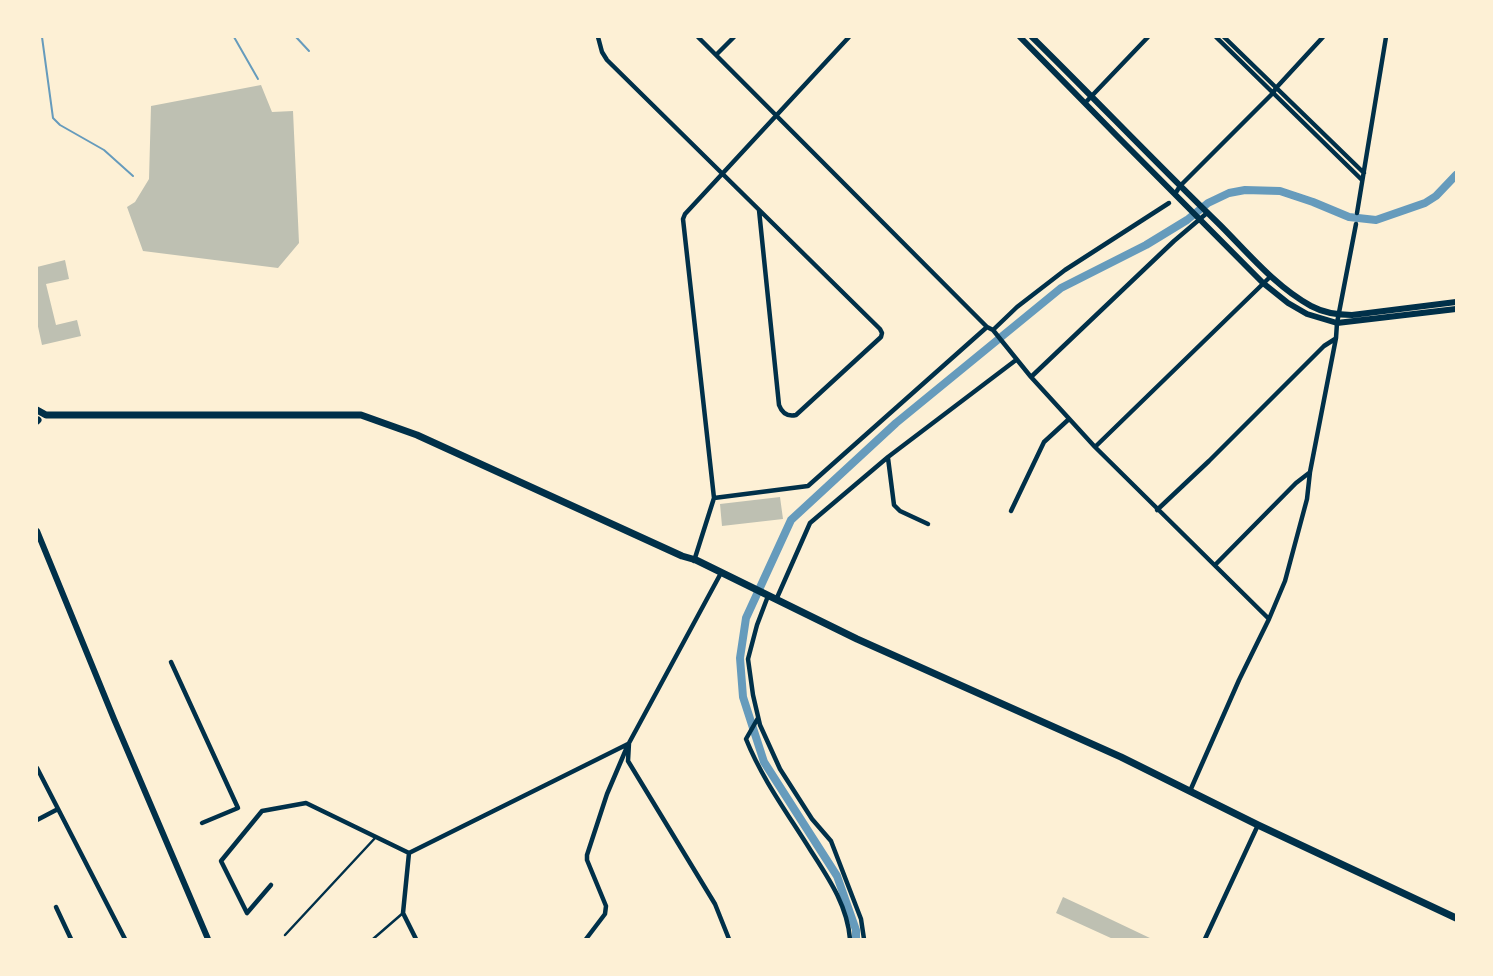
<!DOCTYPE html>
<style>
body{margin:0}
#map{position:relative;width:1493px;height:976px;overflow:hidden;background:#fdf0d5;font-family:"Roboto Serif",serif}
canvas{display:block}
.frame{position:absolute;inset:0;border:38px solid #fdf0d5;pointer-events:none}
</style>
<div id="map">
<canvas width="1493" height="976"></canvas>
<div class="frame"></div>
</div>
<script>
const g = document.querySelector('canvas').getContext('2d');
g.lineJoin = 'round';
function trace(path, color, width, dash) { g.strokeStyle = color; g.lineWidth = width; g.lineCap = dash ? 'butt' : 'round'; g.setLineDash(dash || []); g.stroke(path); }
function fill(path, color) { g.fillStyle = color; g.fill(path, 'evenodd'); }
trace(new Path2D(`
 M42,37L53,118L60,125L104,150L133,176
 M234,37L258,79
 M296,37L309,51`), '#669bbc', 2);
trace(new Path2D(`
 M856,939V930L837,876L764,762L743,697L740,658L746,618L791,520L896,423L1061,288L1146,245L1187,220L1208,203L1229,193L1245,190L1280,191L1313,202L1349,217L1376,220L1425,203L1436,196L1456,175`), '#669bbc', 8);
fill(new Path2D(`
 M261,85L272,112L293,111L299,243L278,268L143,251L127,207L135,202L149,179L151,106Z
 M65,260L69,279L46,284L56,325L77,320L81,336L42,345L37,322V267Z
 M780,497L783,519L722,526L720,504Z
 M1063,897L1091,910L1152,939H1113L1056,913Z`), '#bec0b2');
trace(new Path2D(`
 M285,935L376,837
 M373,939L403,913`), '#003049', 2.5);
trace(new Path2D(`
 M598,37L602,52L607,60L880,329L882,333L881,337L796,415C787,417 782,413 779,405L759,210
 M698,37L987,327L993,330L1031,377L1095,447L1269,619
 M1216,37L1362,180
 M1224,37L1364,173
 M716,55L734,37
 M1085,103L1148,37
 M1175,194L1180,186L1273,93L1276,88L1323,37
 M1357,213L1386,37
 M993,330L1017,307L1065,270L1169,203
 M1031,377L1174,241L1207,213
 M1095,447L1271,276
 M888,458L894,505L900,511L928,524
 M714,498L808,486L987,327
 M1157,510L1209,461L1324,346L1335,339
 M1011,511L1044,442L1069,419
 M694,561L714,498L683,219L685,214L849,37
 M1215,565L1296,483L1309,473
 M721,573L629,743L628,761L715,904L729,939
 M768,596L757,625L748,659L753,695L760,725L780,769L812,819L831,841L861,919L864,939
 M776,600L810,523L888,457L1016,360
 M171,662L238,808L202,823
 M758,718L746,739C762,779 788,814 811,851C829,879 847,905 850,939
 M37,768L125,939
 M1190,791L1239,680L1269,619L1285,581L1307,499L1310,472L1336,338L1337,323L1356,224
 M37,820L58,809
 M409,853L628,744
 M409,853L403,913L416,939
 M271,885L247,913L221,861L262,811L306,803L409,853
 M56,907L71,939
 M586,939L605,914L606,906L587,860V855L607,794L627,747
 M1205,939L1258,825`), '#003049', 4.5);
trace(new Path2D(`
 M1020,37L1118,137L1263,283L1288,303L1307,314L1337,323L1456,309
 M1032,37C1095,99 1156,163 1220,225C1248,253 1276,287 1311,306C1324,313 1338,315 1352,315L1456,302
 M37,531L114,719L208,939`), '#003049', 6);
trace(new Path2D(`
 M37,410L46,415H361L417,435L682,556L696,560L857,639L1121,757L1258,825L1456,918
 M37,421L38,420`), '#003049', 7);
</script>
